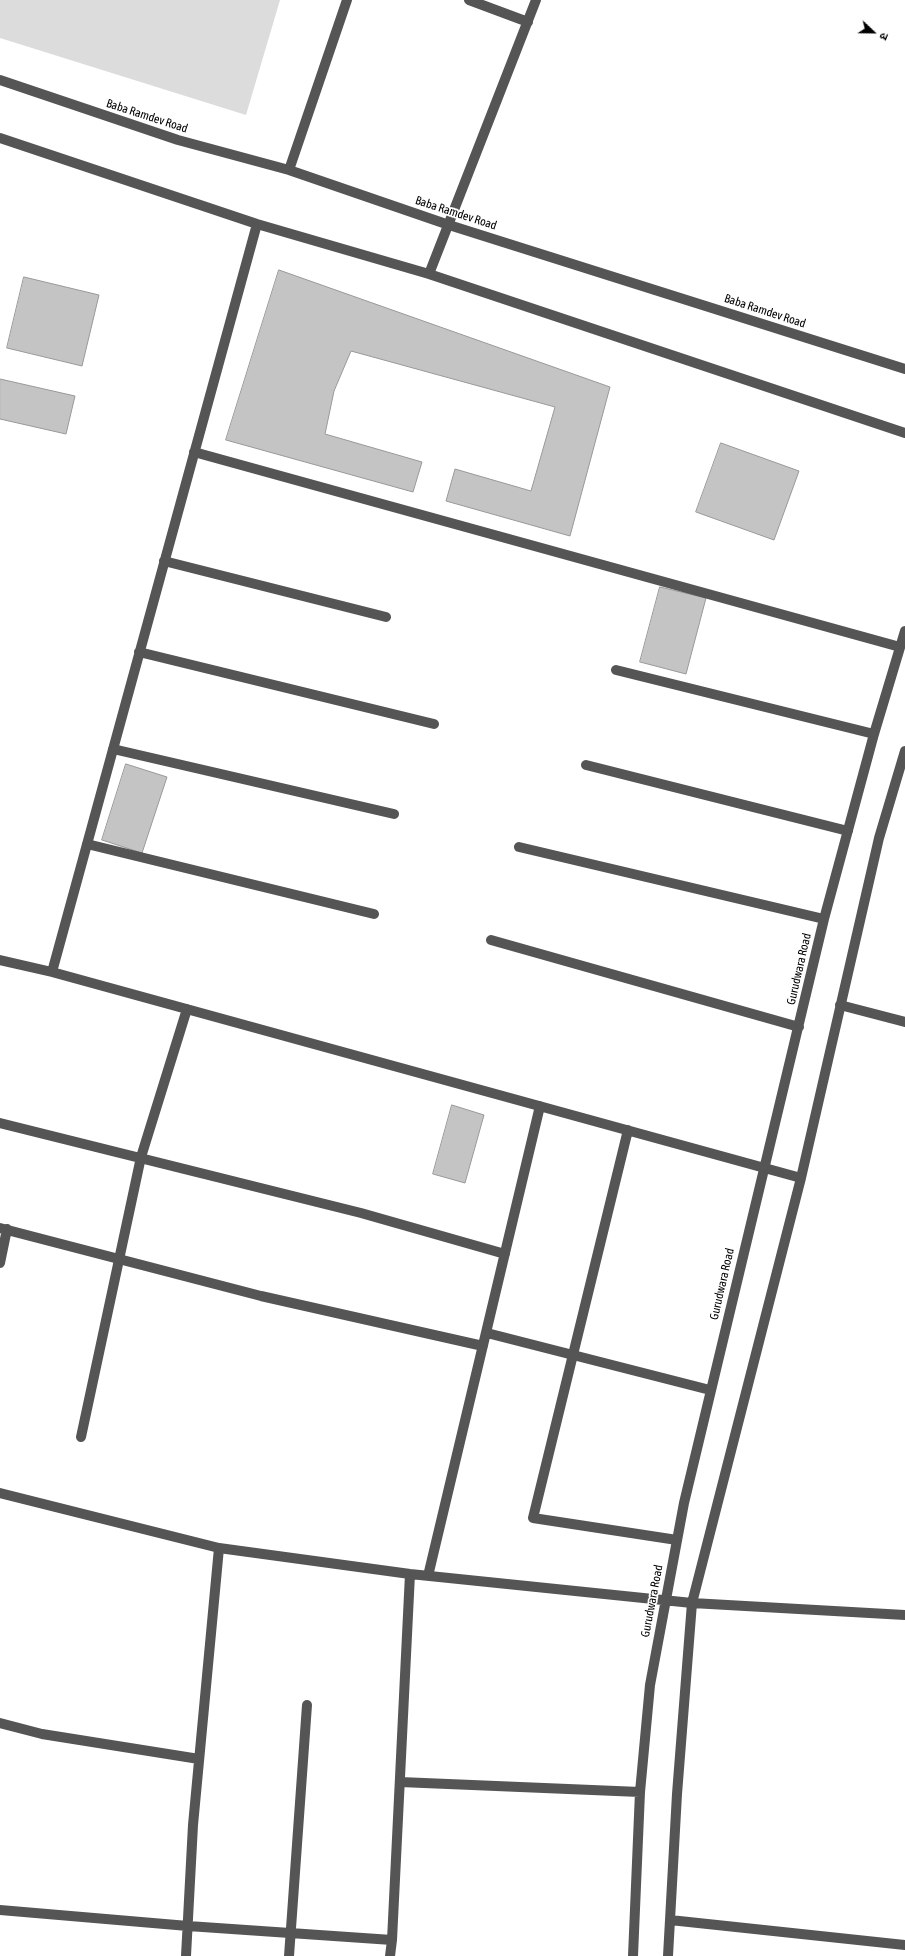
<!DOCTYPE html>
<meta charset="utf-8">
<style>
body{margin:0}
#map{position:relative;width:905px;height:1956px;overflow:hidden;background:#fff;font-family:"Asap Condensed","Noto Sans Devanagari",sans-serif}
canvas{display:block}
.north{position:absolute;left:853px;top:12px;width:40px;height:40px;-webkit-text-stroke:3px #fff;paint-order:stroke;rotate:112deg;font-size:11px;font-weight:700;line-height:16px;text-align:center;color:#000}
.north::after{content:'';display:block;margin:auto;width:14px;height:18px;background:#000;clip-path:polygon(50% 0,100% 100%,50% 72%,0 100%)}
</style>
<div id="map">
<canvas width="905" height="1956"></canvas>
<div class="north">उ</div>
</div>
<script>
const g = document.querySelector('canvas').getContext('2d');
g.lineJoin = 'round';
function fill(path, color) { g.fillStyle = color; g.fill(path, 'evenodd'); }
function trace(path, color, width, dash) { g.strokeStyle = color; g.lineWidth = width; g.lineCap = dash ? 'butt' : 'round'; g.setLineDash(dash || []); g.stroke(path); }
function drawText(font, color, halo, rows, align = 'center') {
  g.font = font + ' "Asap Condensed",sans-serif'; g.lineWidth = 3.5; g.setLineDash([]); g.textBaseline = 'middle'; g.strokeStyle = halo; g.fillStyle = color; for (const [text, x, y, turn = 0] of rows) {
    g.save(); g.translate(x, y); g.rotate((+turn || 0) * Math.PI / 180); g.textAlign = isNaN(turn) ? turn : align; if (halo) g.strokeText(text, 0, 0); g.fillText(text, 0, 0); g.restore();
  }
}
fill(new Path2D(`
 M0,0H280L246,115L0,38Z`), '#dcdcdc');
const building = new Path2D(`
 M279,270L610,387L570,536L446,501L455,469L531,491L555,407L351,351L334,391L325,434L422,462L413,492L226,440Z
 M24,277L99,295L82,366L7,348Z
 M0,379L75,396L66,434L0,419Z
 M721,443L799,471L774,540L696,512Z
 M660,587L706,598L686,674L640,662Z
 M126,764L167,777L142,853L102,840Z
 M452,1105L484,1115L465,1183L433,1174Z`);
fill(building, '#c4c4c4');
trace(building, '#999', 1);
trace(new Path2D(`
 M469,0L528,22
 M0,80L178,140L289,170L449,225L905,369
 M0,138L257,224L429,274L905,433
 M289,170L347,0
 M429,274L536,0
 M194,452L900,647
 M164,561L386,617
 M139,652L434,724
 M616,670L874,734
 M113,749L394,814
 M586,765L848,831
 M87,844L374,914
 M519,847L824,919
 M491,940L799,1027
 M0,960L52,972L801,1178
 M52,972L257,224
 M840,1005L905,1022
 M0,1123L361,1213L505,1254
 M628,1130L533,1518L677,1540
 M0,1228L261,1296L483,1346
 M0,1263L7,1229
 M487,1333L710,1390
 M81,1437L141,1157L187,1009
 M0,1493L219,1548L410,1574L692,1603L905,1615
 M428,1576L540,1106
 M0,1723L42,1734L199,1759
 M400,1782L640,1792
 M0,1910L188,1926L392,1940L410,1574
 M670,1920L905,1945
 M186,1956L193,1825L219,1548
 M289,1956L307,1705
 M390,1956L392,1940
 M633,1956L640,1792L650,1685L684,1503L824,919L874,734L905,631
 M668,1956L677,1794L692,1603L801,1178L879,838L905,751`), '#555', 10);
drawText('12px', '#000', '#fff', [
 ["Baba Ramdev Road",147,116,18],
 ["Baba Ramdev Road",456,213,18],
 ["Baba Ramdev Road",765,311,18],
 ["Gurudwara Road",799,969,-77],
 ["Gurudwara Road",722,1284,-77],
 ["Gurudwara Road",652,1601,-79]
]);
</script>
